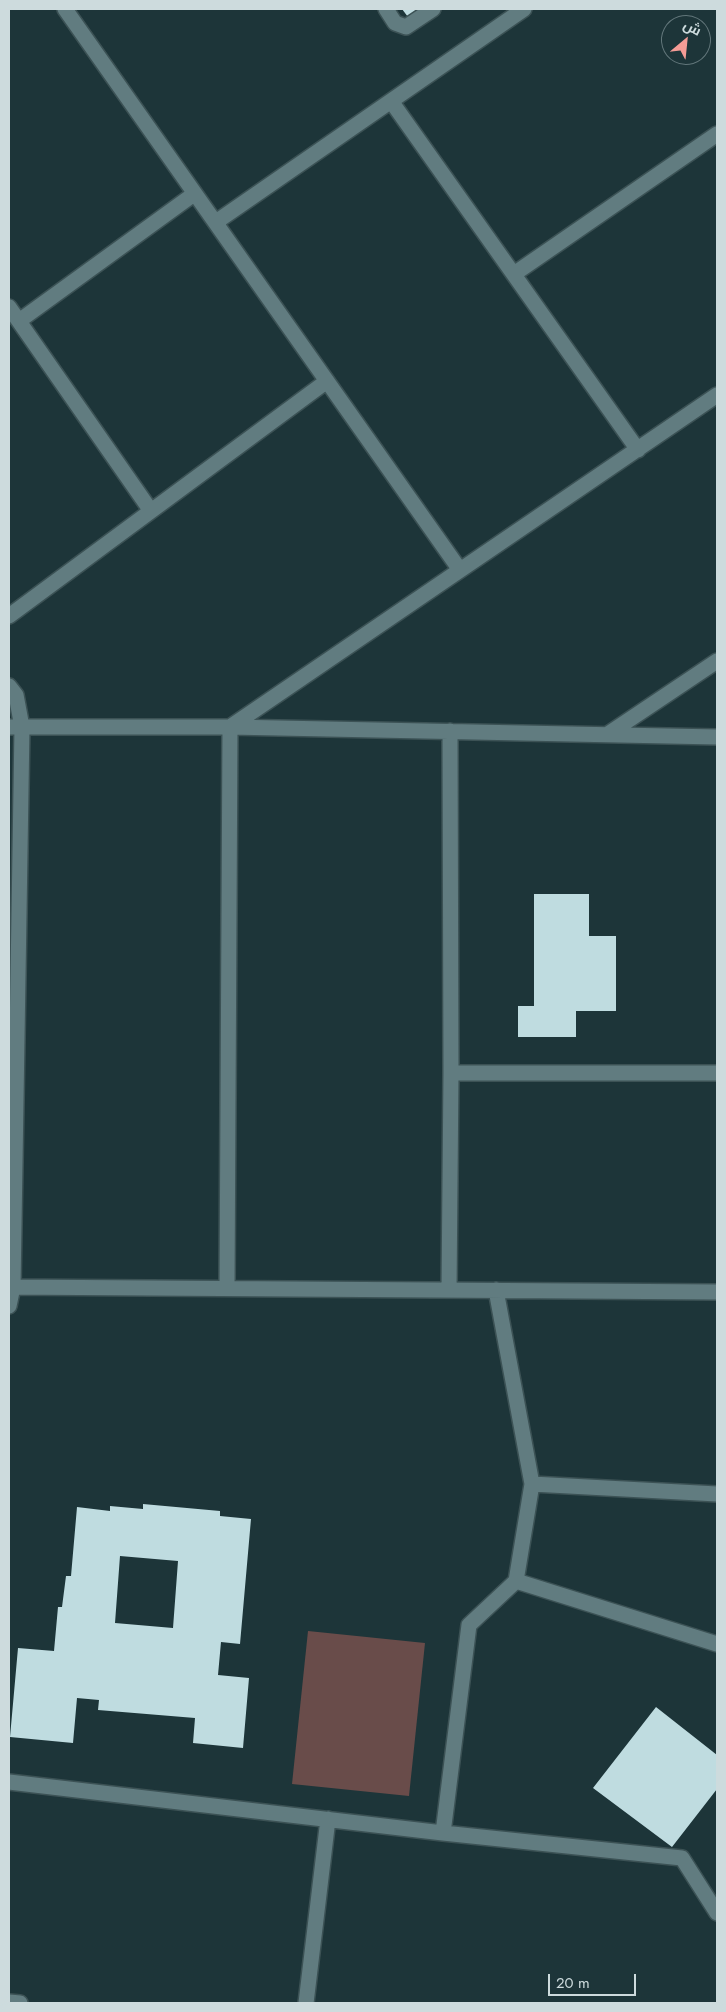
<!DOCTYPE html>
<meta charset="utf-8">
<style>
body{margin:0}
#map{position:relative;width:726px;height:2012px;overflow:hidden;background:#1d3539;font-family:Jost,Cairo,sans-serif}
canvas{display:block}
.frame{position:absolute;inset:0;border:10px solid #cddbdd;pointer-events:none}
.north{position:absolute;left:661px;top:15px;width:50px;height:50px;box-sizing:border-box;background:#1d3539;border:1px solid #63777b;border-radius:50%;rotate:28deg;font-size:14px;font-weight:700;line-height:20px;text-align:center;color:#cddbdd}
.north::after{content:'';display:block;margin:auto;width:18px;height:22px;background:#f59c96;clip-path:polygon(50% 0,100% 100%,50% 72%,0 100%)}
.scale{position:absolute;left:548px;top:1974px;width:88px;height:22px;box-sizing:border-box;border:2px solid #cddbdd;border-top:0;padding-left:6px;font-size:15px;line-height:18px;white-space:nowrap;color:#cddbdd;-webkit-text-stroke:4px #1d3539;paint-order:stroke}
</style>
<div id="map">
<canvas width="726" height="2012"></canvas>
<div class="frame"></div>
<div class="north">ش</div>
<div class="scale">20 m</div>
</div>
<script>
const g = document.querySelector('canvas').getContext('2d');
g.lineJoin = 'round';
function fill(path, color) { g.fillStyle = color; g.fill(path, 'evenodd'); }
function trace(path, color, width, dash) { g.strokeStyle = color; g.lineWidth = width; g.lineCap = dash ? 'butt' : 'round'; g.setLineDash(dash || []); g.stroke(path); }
fill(new Path2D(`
 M308,1631L425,1643L409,1796L292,1784Z`), '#694c4a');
fill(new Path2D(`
 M402,9H429L411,21Z
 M534,894H589V936H616V1011H576V1037H518V1006H534Z
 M143,1504L220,1511V1516L251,1519L240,1644L221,1642L218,1675L249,1678L243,1748L193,1743L195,1718L98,1710L99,1700L77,1698L73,1743L10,1737L18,1648L54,1651L58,1607H62L66,1576H71L77,1507L110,1511V1506L143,1509ZM120,1556L178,1561L173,1628L115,1623Z
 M656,1707L717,1755V1789L672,1847L593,1788Z`), '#bfdce0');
const service = new Path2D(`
 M386,9L395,23L406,27L433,9`);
const minor = new Path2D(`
 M65,9L460,570
 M391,101L638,450
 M216,222L524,9
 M514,274L717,134
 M9,307L151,511
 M19,321L194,194
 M9,616L327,381
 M9,686L16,695L22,727L13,1287L9,1306
 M9,727H230L717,737
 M608,734L717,661
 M451,1073H717
 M9,1287L717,1292
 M227,1288L230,727L717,395
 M449,1290L451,1073L450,731
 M532,1484L717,1494
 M516,1581L717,1644
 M9,1782L443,1833L682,1858L717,1913
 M443,1833L469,1625L516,1581L532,1484L496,1290
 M9,2002L20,2003
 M306,2003L328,1819`);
trace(service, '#3c5255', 18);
trace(minor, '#3c5255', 18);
trace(service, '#617c80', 15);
trace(minor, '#617c80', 15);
</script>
